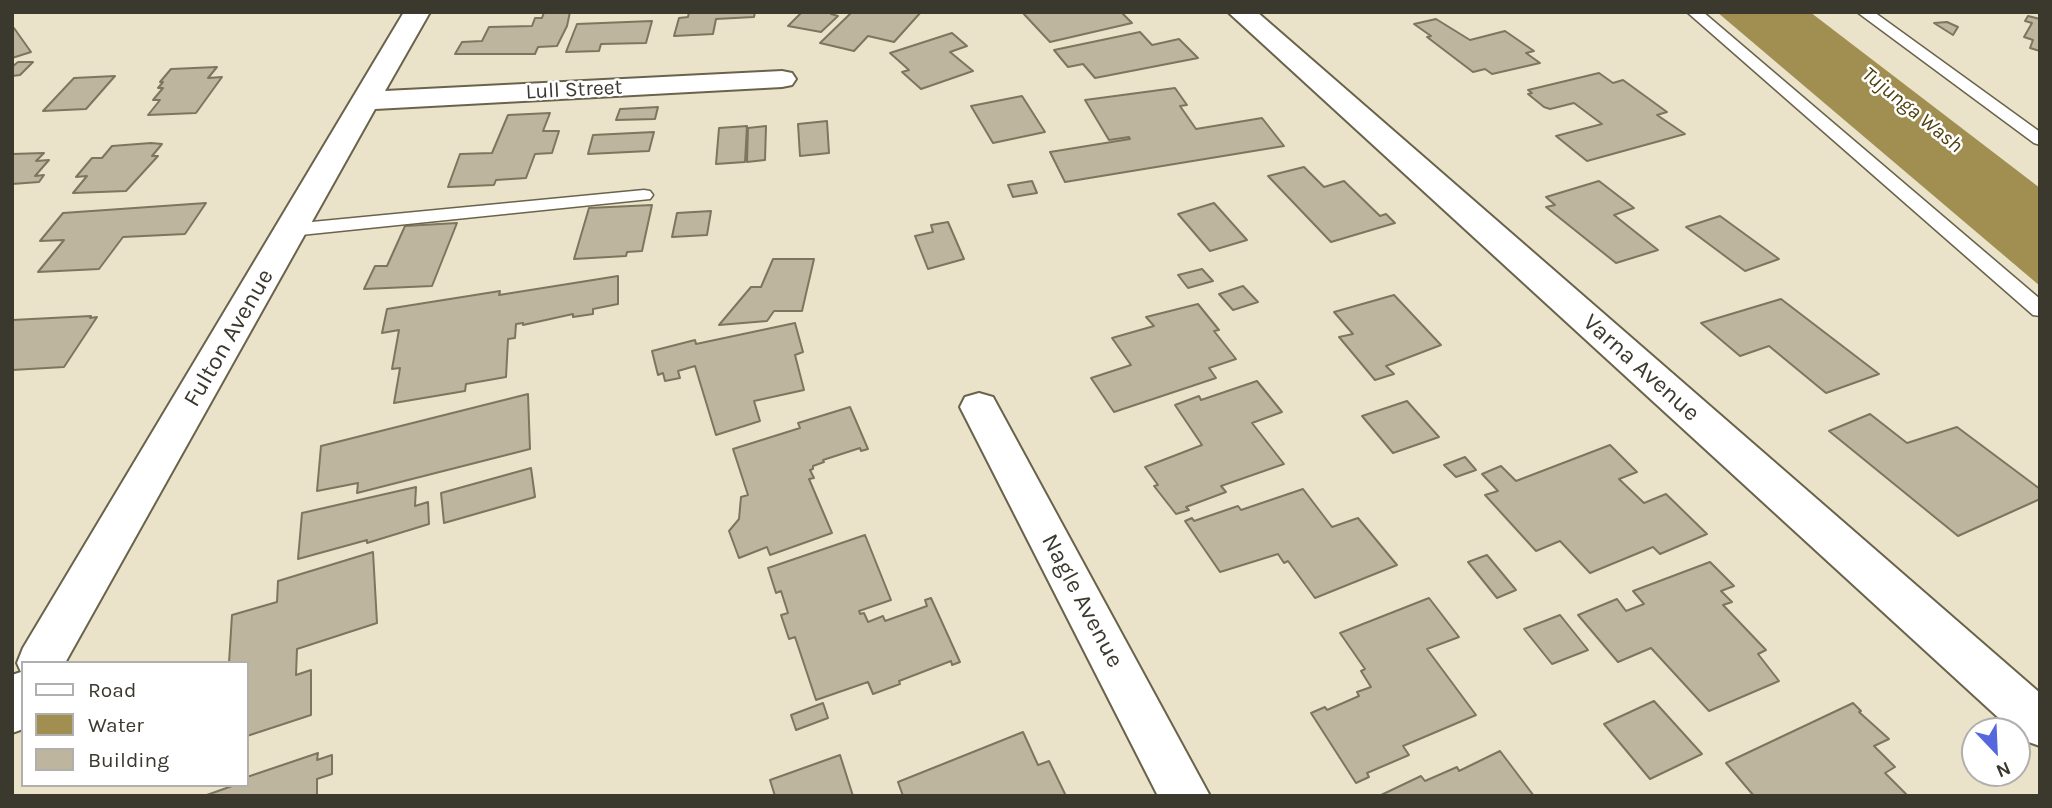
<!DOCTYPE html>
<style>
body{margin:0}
#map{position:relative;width:2052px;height:808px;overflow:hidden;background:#eae3c9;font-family:Karla,sans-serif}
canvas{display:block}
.frame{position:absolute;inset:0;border:14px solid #3b382e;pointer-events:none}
.legend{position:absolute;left:21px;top:661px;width:228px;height:126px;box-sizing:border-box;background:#fff;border:2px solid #b1afab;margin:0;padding:9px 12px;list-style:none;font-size:21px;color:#3b382e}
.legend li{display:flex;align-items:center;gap:14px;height:35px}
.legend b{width:35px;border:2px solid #b1afab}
.north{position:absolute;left:1961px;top:717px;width:70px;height:70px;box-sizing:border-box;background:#fff;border:2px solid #b1afab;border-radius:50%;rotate:157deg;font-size:19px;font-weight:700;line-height:28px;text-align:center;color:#3b382e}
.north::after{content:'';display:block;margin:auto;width:24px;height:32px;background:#5767dd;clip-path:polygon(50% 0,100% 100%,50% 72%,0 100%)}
</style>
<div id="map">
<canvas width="2052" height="808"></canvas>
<div class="frame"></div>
<ul class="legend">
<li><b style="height:9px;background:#fff"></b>Road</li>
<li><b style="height:19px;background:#a18f51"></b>Water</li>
<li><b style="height:19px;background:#bdb59d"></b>Building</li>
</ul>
<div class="north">N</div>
</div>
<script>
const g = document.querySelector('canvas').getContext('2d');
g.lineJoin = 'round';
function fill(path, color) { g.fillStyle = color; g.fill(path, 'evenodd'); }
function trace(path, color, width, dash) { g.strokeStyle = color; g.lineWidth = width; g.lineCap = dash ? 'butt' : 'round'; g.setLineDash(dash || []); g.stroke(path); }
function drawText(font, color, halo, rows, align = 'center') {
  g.font = font + ' Karla,sans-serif'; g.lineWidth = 5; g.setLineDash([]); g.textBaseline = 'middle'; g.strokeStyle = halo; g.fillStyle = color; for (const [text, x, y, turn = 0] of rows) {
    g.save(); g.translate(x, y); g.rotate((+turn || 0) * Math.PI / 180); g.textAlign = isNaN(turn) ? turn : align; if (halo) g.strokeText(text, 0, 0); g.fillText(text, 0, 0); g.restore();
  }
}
fill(new Path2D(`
 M1717,12H1810L2040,188V286Z`), '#a18f51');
const building = new Path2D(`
 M544,12H570L567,26L557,46L538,47L535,54H455L462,42L482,41L489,27L532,26L535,18H542Z
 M689,12H755L754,17L716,19L713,34L674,36L679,18L688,17Z
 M802,12H833L831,14L838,16L821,32L788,26Z
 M852,12H921L894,42L868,36L854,51L820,43Z
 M1022,12H1121L1132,23L1050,42Z
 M2028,16L2040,19V51L2030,48L2033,40L2024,37L2032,23L2025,21Z
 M1436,19L1470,40L1505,31L1534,51L1526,53L1540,63L1492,74L1485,69L1473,72L1427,37L1431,36L1414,24Z
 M652,21L646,43L601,44L599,51L566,52L577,24Z
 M1947,22L1958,27L1953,35L1934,23Z
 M12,28H14L31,52L12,58Z
 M1140,32L1152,45L1179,39L1198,58L1095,78L1083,64L1068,67L1054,50Z
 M952,33L967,46L950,52L973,71L921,89L902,72L909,70L890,53Z
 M18,62H33L20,75L12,76V67Z
 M217,67L208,78L222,77L196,113L148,115L160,100H153L163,88H158L163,82H160L171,69Z
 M1599,73L1613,83L1623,80L1667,112L1657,115L1685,134L1587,161L1556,136L1602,124L1574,103L1550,109L1544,107L1528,94L1532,93L1528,90Z
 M115,76L86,109L43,111L74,78Z
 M1175,88L1187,105L1180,106L1196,129L1262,118L1284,146L1065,182L1050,152L1130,139L1129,137L1109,140L1085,100Z
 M1022,96L1045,132L993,143L971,106Z
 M658,107L655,119L616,120L620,109Z
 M550,113L543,131H559L552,153L535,154L526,178L496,180L494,185L448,187L460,154L492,153L508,115Z
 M827,121L829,153L800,156L798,124Z
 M747,126L745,162L716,164L719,128Z
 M766,126L765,160L747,162L748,128Z
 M654,132L649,151L588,154L593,135Z
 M151,143L162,144L152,156H158L126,191L73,193L87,176L76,177L92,158H102L112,146Z
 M44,153L36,161L49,160L35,176L44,175L39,182L12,184V154Z
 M1304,167L1324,187L1344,181L1380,216L1386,214L1395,223L1331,242L1268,176Z
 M1032,181L1037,193L1013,197L1008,185Z
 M1599,181L1634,208L1614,215L1658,250L1616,263L1546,207L1555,205L1546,197Z
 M206,203L185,234L123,237L99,269L38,272L64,240L40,241L63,213Z
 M1214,203L1247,240L1210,251L1178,214Z
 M652,205L642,251L627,252L626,256L574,259L589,208Z
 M711,211L707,235L672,237L677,213Z
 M1720,216L1779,259L1745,271L1686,227Z
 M948,222L964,259L928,269L915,236L933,232L931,225Z
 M457,223L432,286L364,289L375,266H387L405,226Z
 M773,259H814L802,311H774L767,321L719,325L751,287H761Z
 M1202,269L1213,281L1188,288L1178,275Z
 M618,276V304L593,309V314L573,317V314L523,325V323L516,324L515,338L508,339L506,377L466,384L465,391L394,403L400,368L392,369L399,330L382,333L387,309L500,291L499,295Z
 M1243,286L1258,302L1233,310L1219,294Z
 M1394,295L1441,345L1386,366L1394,374L1375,380L1339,337L1353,334L1334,312Z
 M1781,299L1879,374L1826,393L1769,346L1740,356L1701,323Z
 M1198,304L1219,330L1214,331L1236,359L1209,368L1216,378L1114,412L1091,378L1131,365L1112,338L1154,326L1146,317Z
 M91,316L90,318L97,317L64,367L12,370V320Z
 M795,323L803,352L795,355L804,390L754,401L760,421L716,435L695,366L678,371L680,378L665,381L663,373L658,375L652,351L695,340L696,344Z
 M1257,381L1282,412L1252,423L1284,464L1221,486L1226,492L1186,507L1189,510L1176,514L1154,486L1158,485L1145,467L1202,445L1175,405L1199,396L1201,400Z
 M528,394L530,449L357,493L358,483L317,491L321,446Z
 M1407,401L1439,437L1393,453L1362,416Z
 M850,407L868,449L861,451L860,448L823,460L824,462L813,466V469L810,470L814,478L809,479L832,533L770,555L767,547L739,558L729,531L739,519L741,497L748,495L733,449L800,428L798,423Z
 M1870,414L1907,443L1957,427L2040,489V499L1958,536L1829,431Z
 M1610,445L1637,472L1619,479L1644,503L1666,494L1707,534L1660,554L1653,547L1590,573L1560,541L1536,551L1485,495L1498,491L1482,474L1501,466L1516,481Z
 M1465,457L1476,470L1456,477L1444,465Z
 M531,468L535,497L444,523L441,493Z
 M416,487L415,506L428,502L429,524L367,543V540L298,559L302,513Z
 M1303,489L1332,527L1358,518L1397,565L1315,598L1288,561L1284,563L1278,554L1220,572L1185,521L1192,518L1194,521L1238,506L1241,510Z
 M865,535L891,600L859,611L860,614L864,613L868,622L883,616L885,621L927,606L925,600L931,598L960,662L952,665L951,661L899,681L900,684L873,694L868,682L816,700L795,637L789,639L781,615L788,613L781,591L776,593L768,568Z
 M373,552L377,623L297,649L296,675L311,670V715L247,736V663H229L232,615L277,602L278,581Z
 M1487,555L1516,590L1497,598L1468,562Z
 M1710,562L1734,586L1721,591L1732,602L1723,605L1766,650L1758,654L1779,681L1709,711L1651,648L1618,662L1578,615L1617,599L1626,611L1644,604L1633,591Z
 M1429,598L1459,637L1427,649L1476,715L1403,746L1409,755L1367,773L1369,777L1356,783L1311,713L1325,707L1327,710L1359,696L1357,692L1371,687L1361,671L1365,669L1340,633Z
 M1560,615L1588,650L1552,664L1524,629Z
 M1654,701L1702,754L1650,779L1604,724Z
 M823,703L828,718L796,730L791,715Z
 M1853,703L1861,711L1859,712L1889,739L1874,746L1895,767L1885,773L1908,796H1754L1726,763Z
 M1023,732L1038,765L1049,761L1066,796H903L898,782Z
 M1500,751L1534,796H1379L1421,776L1425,781L1457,767L1459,771Z
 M318,753L317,760L332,755V774L317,779V796H204L235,785H247V777Z
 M840,755L853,796H775L770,780Z`);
fill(building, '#bdb59d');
trace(building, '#7d765f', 2);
const service = new Path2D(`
 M1687,12H1703L2040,299V316L2033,315Z
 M1857,12H1874L2040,132V145L2034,143Z
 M644,190L650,191L653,195L650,199L291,236L282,230L291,224Z`);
const minor = new Path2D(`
 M404,12H430L385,91L782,71L792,73L796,79L792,85L782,87L375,109L65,663H23V729L12,733V675L21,672L17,663L23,648Z
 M1228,12H1257L2040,693V746L2023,740L2017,731H2013Z
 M979,393L993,397L1210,796H1158L960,407L965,397Z`);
trace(service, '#6a634c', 3);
trace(minor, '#6a634c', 4);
fill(service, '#fff');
fill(minor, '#fff');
drawText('21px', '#3b382e', '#fff', [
 ["Lull Street",574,90,-3]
]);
drawText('italic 21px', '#4e410e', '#fff', [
 ["Tujunga Wash",1912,110,39]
]);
drawText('24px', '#3b382e', '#fff', [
 ["Fulton Avenue",229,338,-60],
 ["Varna Avenue",1641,368,42],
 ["Nagle Avenue",1082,601,62]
]);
</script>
